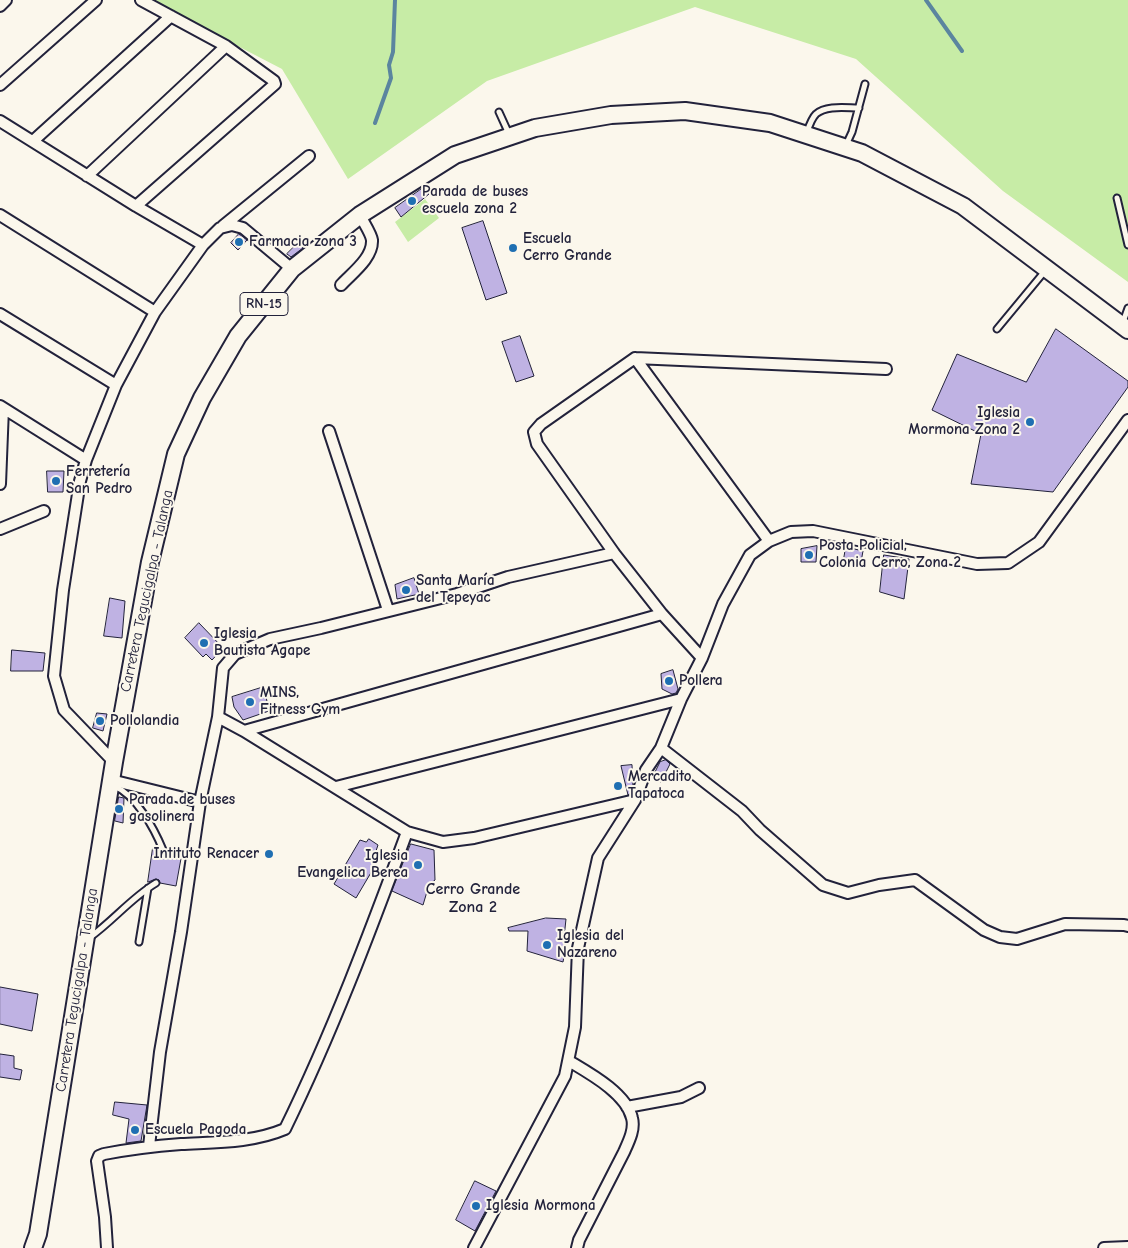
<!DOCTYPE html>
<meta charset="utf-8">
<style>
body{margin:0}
canvas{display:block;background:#fbf7ec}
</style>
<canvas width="1128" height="1248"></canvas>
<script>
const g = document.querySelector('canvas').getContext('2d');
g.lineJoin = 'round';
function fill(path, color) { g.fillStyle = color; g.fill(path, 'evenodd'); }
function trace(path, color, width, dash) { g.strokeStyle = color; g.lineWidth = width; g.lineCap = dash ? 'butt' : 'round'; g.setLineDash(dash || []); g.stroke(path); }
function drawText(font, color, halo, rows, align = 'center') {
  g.font = font + ' "Comic Neue",sans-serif'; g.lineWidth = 4; g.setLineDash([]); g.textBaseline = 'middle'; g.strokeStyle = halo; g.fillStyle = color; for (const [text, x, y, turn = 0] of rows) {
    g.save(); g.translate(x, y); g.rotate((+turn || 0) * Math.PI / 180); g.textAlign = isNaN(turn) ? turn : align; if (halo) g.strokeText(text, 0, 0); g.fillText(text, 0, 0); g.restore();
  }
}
fill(new Path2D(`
 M149,0H1128V282L1003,191L856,59L695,7L487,81L348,179L282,69Z
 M425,199L439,218L408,242L395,222Z`), '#c7eca6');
trace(new Path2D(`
 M926,0L962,51
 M375,123L391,78L389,65L393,52L395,0`), '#5b859f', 4);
const building = new Path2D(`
 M423,188L429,194L401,217L395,208Z
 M483,221L507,293L486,300L462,228Z
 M239,234L247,240L238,250L231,243Z
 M298,243L303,248L291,257L287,254Z
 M1056,329L1128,381V387L1053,492L971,484L981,434L932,410L957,354L1026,382Z
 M520,336L534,376L516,382L502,342Z
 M47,471H64L63,492H48Z
 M817,546L816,562H801V549Z
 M846,547L863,551L861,562L844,559Z
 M884,555L909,559L904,599L880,592Z
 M414,578L419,594L397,599L395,585Z
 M110,598L125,601L122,638L104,636Z
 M199,623L223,648L212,660L206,654L203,657L185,638Z
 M12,650L45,653L43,671H11Z
 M673,670L678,689L676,693L672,694L662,689L661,674Z
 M264,687L269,711L243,720L234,707L232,697Z
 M97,713L107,714L103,731L93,728Z
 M666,760L670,764L661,782L652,778L660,762Z
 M632,765L633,786L630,794L628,795L621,766Z
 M119,797L124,798L123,823L115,821Z
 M369,839L378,845L376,851L382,854L356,898L334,884L360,840L366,842Z
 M411,844L434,850L435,880L429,885L423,905L392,891Z
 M153,848L158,849L162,854H165L167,850L182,853L176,886L160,883L159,880L156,879L148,882Z
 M546,918L566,919L564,938L567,939L563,962L527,951L528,931H509L508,928Z
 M0,987L38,994L32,1031L0,1024Z
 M0,1054L14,1056V1068L22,1070L20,1080L0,1077Z
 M115,1102L147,1105L141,1141L126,1143L129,1119L113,1115Z
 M475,1181L496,1191L475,1231L456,1220Z`);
fill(building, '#bfb2e3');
trace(building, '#22223b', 1);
const lane = new Path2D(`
 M499,112L509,134
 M807,132C809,126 812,118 816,114C826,105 846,108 859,108
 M846,145L852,132L865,84
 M1117,198L1128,245
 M1123,322L1128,308
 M997,329L1045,271
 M114,786C136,795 154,828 163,850
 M89,938C113,921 131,898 156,883
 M139,942L148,888`);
const street = new Path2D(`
 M0,6L6,0
 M0,85L96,0
 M0,121L136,206L203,245
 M33,141L171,16
 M87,176L226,46
 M136,206L275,84L274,81L226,46L141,0
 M0,215L155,312
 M223,226L309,156
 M341,285C352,273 373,258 372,240C371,233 363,222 360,215
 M0,314L116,385
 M635,358L769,541
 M0,406L86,460
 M329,431L388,610
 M0,484L3,408
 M0,529L44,511
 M702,658L662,614L614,553L537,444L534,432L541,424L635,358L886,369
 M218,717L244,731L407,832L443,842L474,838L635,800
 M244,731L662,614
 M661,748L742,811L760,830L823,885L848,893L879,885L915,880L984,930L1000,937L1017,939L1065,924L1124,925L1128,926
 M114,762L64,710L54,676L63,590L80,481L86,460L116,385L155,312L203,245L220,228L232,225L243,228L292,269
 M111,780L200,802
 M336,787L681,699
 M569,1061C589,1073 626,1093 632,1118C635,1129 629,1141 624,1152L579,1240L577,1248
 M627,1107L681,1097L699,1088
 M149,1146L160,1052L181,932L200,802L218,717L223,668L235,654L270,639L321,628L457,594L508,577L614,553
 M107,1248L105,1217L97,1161L99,1156L104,1154C130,1149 155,1146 181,1144C216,1142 252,1143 285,1129C332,1033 370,932 407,832
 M474,1248L565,1076L575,1027L578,948L598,858L635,800L646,770L661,748L681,699L702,658L723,604L750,555L769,541L791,532L813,531L977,564L1008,563L1039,542L1128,420
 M1104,1248L1128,1247`);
const primary = new Path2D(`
 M33,1248L38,1234L114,762L150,562L176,454L202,398L238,336L292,269L360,215L455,155L535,128L611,115L685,111L770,123L862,153L963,206L1128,330`);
trace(lane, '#22223b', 9);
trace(street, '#22223b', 14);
trace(primary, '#22223b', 20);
trace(lane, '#fbf7ec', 5);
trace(street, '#fbf7ec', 10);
trace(primary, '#fbf7ec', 16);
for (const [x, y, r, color] of [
 [412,201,5,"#1f6fb2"],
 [239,242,5,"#1f6fb2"],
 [513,248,5,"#1f6fb2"],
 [1030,422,5,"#1f6fb2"],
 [56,481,5,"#1f6fb2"],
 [809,555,5,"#1f6fb2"],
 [406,590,5,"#1f6fb2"],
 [204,643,5,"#1f6fb2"],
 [669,681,5,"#1f6fb2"],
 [250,702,5,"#1f6fb2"],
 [100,721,5,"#1f6fb2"],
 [618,786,5,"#1f6fb2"],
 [119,809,5,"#1f6fb2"],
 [269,854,5,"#1f6fb2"],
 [418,865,5,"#1f6fb2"],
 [547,945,5,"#1f6fb2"],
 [135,1130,5,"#1f6fb2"],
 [476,1206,5,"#1f6fb2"]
]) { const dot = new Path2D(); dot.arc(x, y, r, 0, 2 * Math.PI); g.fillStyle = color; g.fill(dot); trace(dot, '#fbf7ec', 2); }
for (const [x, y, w] of [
 [264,304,48]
]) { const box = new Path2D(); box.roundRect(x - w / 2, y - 11.5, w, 23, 4); g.fillStyle = '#fbf7ec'; g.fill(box); trace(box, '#22223b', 1); }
drawText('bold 14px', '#22223b', null, [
 ["RN-15",264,304]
]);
drawText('bold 15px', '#22223b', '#fbf7ec', [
 ["Parada de buses",422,192],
 ["escuela zona 2",422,209],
 ["Escuela",523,239],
 ["Cerro Grande",523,256],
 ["Farmacia zona 3",249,242],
 ["Iglesia",1020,413,"right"],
 ["Mormona Zona 2",1020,430,"right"],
 ["Ferretería",66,472],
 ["San Pedro",66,489],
 ["Posta Policial,",819,546],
 ["Colonia Cerro, Zona 2",819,563],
 ["Santa María",416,581],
 ["del Tepeyac",416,598],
 ["Iglesia",214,634],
 ["Bautista Agape",214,651],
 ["Pollera",679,681],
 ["MINS,",260,693],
 ["Fitness Gym",260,710],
 ["Pollolandia",110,721],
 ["Mercadito",628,777],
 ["Tapatoca",628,794],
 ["Parada de buses",129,800],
 ["gasolinera",129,817],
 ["Intituto Renacer",259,854,"right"],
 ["Iglesia",408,856,"right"],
 ["Evangelica Berea",408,873,"right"],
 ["Iglesia del",557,936],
 ["Nazareno",557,953],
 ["Escuela Pagoda",145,1130],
 ["Iglesia Mormona",486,1206]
], 'left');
drawText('15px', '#22223b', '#fbf7ec', [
 ["Carretera Tegucigalpa - Talanga",147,591,-78],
 ["Carretera Tegucigalpa - Talanga",77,990,-81]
]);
drawText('bold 16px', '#22223b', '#fbf7ec', [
 ["Cerro Grande",473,889],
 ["Zona 2",473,907]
]);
</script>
